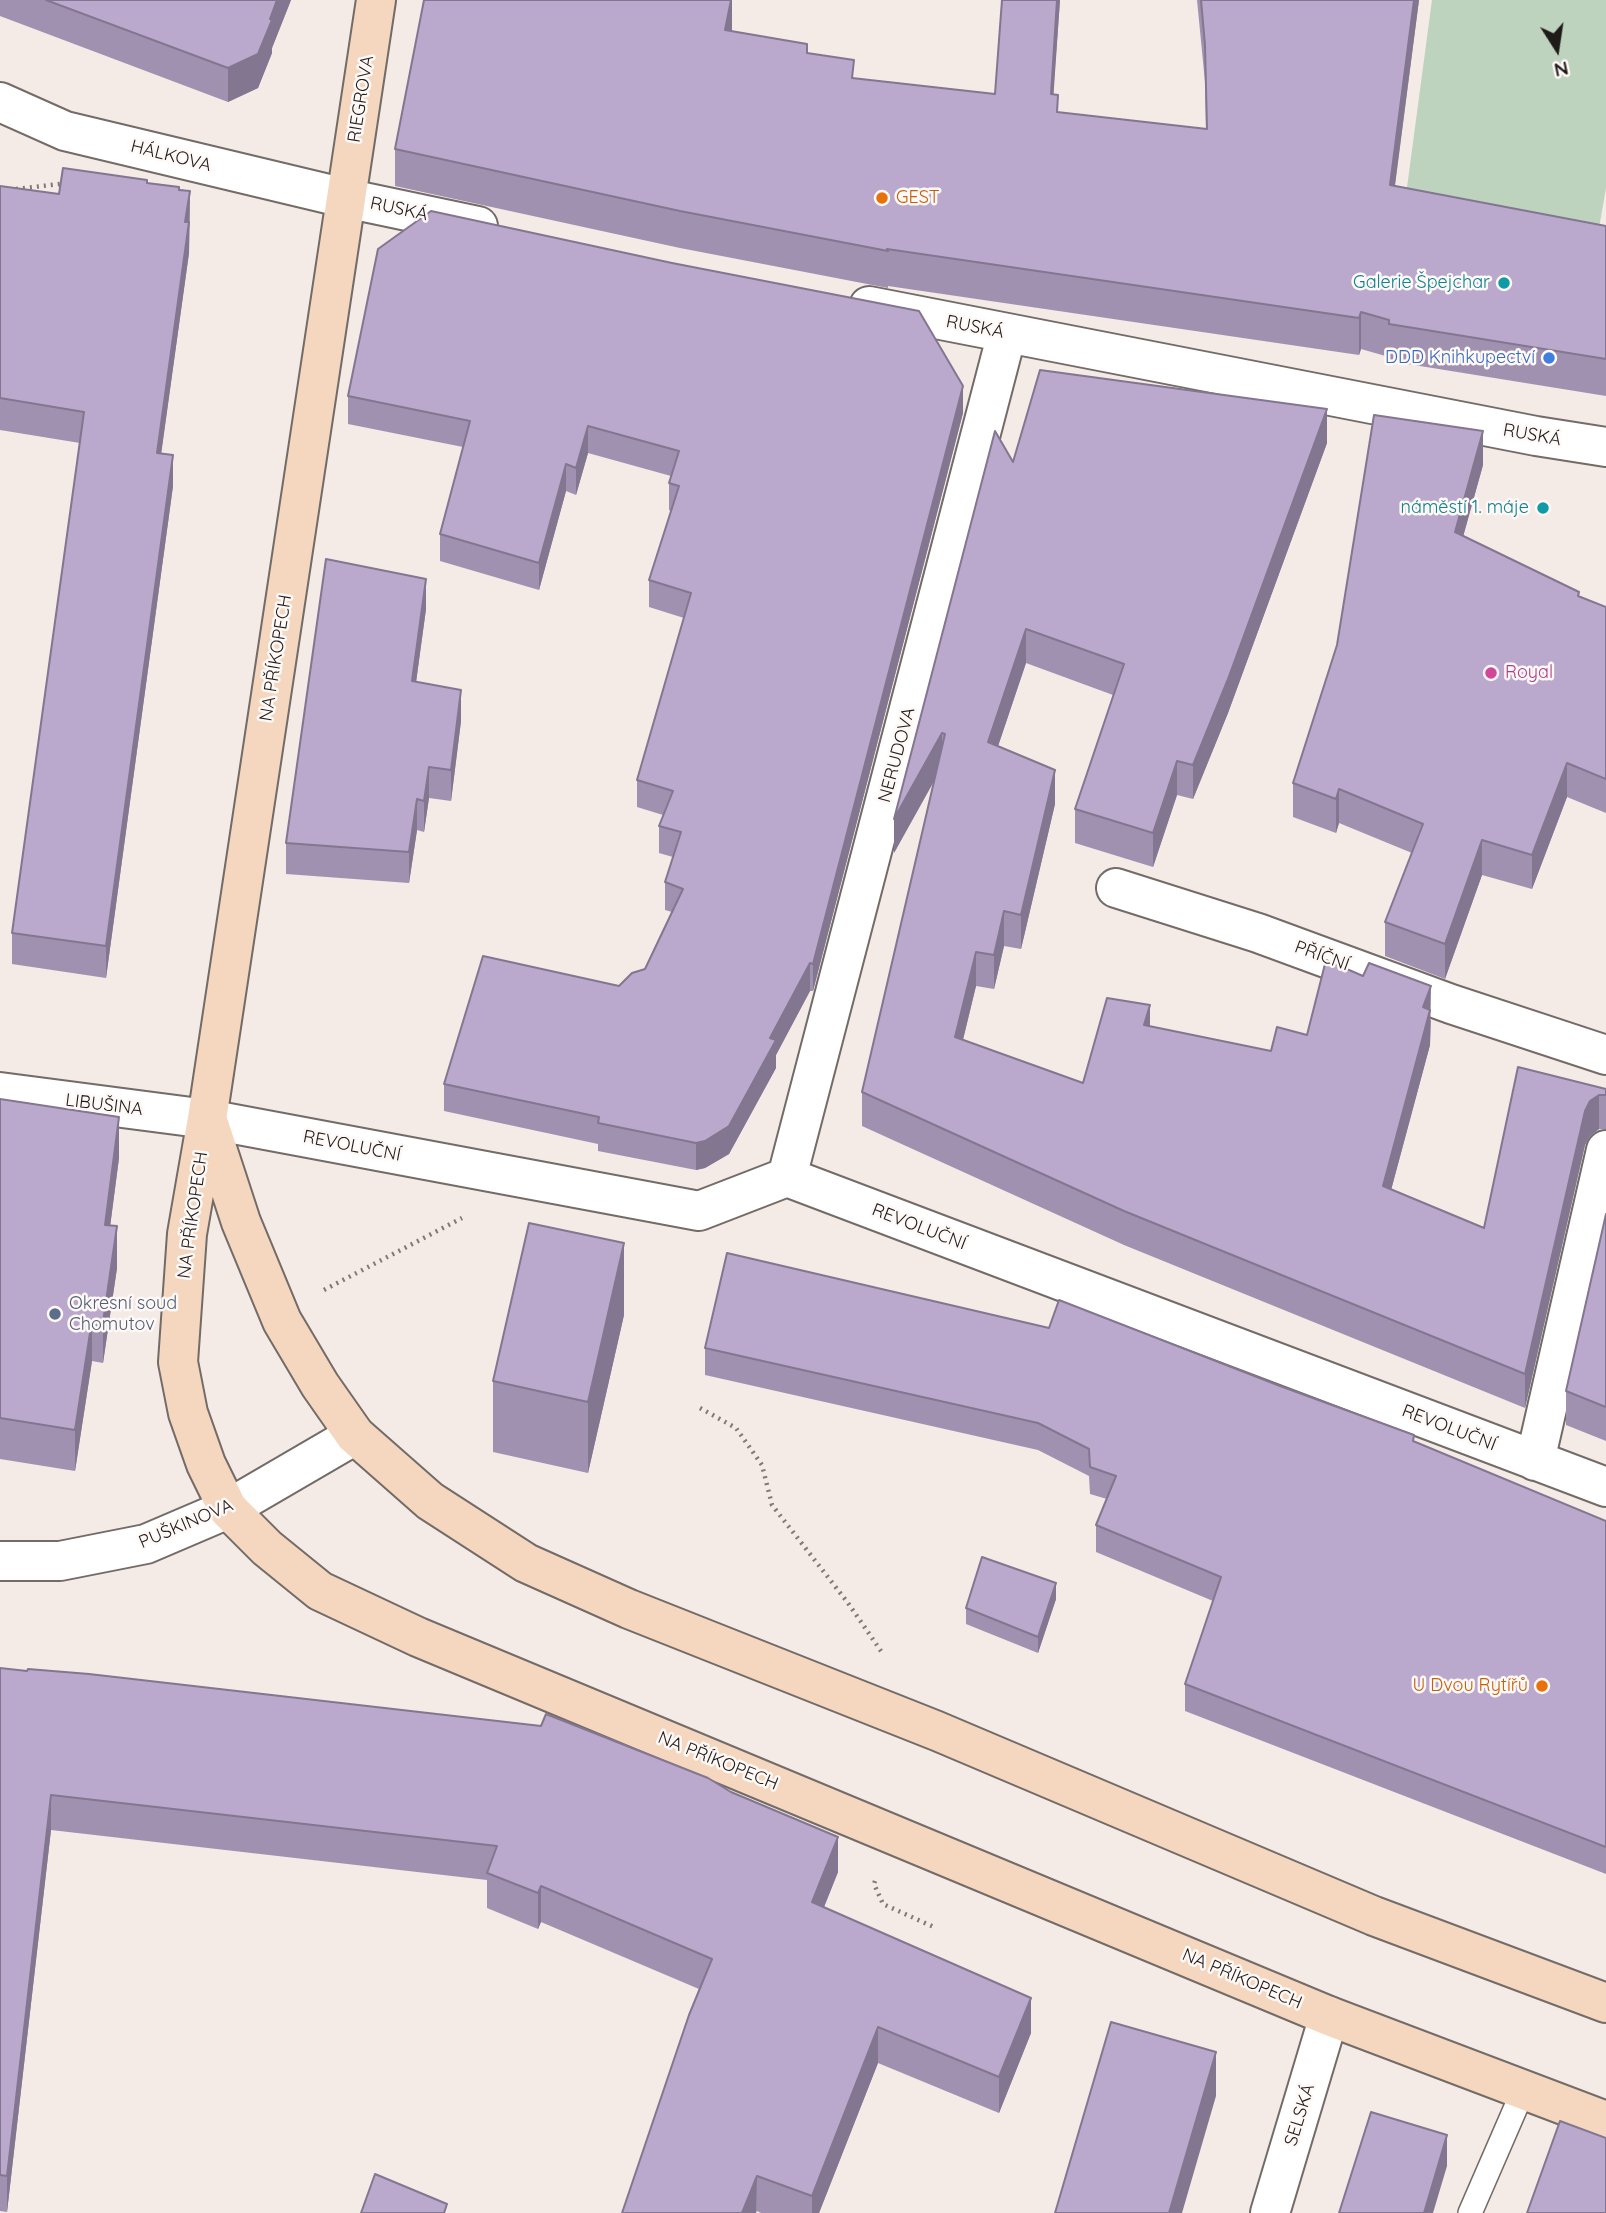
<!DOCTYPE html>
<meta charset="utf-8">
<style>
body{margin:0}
#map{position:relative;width:1606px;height:2213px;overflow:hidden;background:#f4eae6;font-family:Quicksand,sans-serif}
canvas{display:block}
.north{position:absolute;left:1522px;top:14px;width:70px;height:70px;-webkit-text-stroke:5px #fef8f6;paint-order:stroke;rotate:168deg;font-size:19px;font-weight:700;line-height:28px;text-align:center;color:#1e1b19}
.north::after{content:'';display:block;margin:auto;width:24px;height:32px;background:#1e1b19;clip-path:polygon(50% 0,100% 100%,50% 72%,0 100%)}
</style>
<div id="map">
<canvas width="1606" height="2213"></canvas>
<div class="north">N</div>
</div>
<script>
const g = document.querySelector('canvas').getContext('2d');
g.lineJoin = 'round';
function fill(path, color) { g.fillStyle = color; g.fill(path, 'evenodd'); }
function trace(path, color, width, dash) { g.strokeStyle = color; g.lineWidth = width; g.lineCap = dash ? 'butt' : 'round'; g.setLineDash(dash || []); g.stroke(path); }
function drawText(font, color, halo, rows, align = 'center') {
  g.font = font + ' Quicksand,sans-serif'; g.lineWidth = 5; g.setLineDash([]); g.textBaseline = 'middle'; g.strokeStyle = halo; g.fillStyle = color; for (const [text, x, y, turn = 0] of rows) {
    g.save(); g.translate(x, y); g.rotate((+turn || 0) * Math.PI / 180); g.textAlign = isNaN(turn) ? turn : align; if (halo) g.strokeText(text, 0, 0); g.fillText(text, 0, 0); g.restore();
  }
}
fill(new Path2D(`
 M1432,0H1606V188L1595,251L1404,210Z`), '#bdd3be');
const lane = new Path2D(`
 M1470,2213L1523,2091`);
const street = new Path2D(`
 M0,102L65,131L345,198L478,226
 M869,306L1536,436L1606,447
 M1116,888L1258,933L1451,1004L1606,1055
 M0,1092L207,1119L699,1211L787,1177L1606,1487
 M787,1177L1007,333
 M1535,1461L1606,1150
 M0,1561H60L146,1544L228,1509L355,1435
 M1270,2213L1329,2016`);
const secondary = new Path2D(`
 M376,0L207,1119L187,1234L178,1362L188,1413L206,1464L228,1509L267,1548L320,1591L418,1637L1329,2016L1606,2121
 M209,1124L241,1222L282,1321L320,1385L355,1435L430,1501L526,1563L629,1609L937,1731L1374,1916L1606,2003`);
trace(lane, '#736b68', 26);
trace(street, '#736b68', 42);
trace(secondary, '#736b68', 42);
trace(new Path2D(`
 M16,189L60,184
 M324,1290L462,1218
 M700,1408L736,1428L762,1465L772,1505L848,1603L883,1654
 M875,1881L874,1884L883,1904L936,1928`), '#807977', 4.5, [2, 5]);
trace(lane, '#fff', 23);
trace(street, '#fff', 38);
trace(secondary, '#f4d7be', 38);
fill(new Path2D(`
 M0,0H291L272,48V53L258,88L228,102L0,16Z
 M732,0V31L807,53L854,78L995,94L1002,0H1060L1053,95L1058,112L1206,129L1205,82L1197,0H1419L1395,186L1606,226V396L1389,361V357L1361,349L1359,355L888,286V288L680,248L395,186V149Z
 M147,183L190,191L189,253L161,453L173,486L106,978L12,964V933L80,443L0,430V186L59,194Z
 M348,396L963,413L813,991H810L776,1055V1068L729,1154L705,1168L696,1170L598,1151V1144L444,1111V1084L619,986L645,969L672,912L665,910V882L673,857L659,853V826L663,815L637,807V780L684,618L649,607V580L671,511L669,510V483L671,476L588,453L576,495L566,491L539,590L440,561V534L463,447L348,424Z
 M1327,443L1228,713L1193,799L1177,795L1153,867L1075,843V809L1113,695L1026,663L998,746L1055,804L1021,949L1004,946L994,989L976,986L963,1040L1083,1083L1150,1026L1271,1051L1307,1035L1431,1020L1430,1045L1391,1190L1484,1228L1518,1067L1606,1089V1129H1599L1590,1136L1585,1145L1525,1408L1124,1245L862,1126V1092L934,780L894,853L1013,462Z
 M1483,465L1463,536L1579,597L1606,607V813L1567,797L1532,889L1482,875L1445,979L1385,956V922L1412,853L1339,823L1336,833L1293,817V783Z
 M426,609L416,682L461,721L451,801L429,798L424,832L417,830L409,883L286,874V843Z
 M0,1099L119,1158L110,1226L117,1268L103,1363L92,1361L75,1471L0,1459Z
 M1606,1214V1441L1566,1425V1391Z
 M624,1315L588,1473L493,1452V1381Z
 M705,1348L1414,1442L1606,1521V1874L1185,1711V1684L1213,1601L1096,1552V1525L1107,1499L1090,1494L1089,1476L1038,1450L705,1375Z
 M1056,1599L1038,1653L966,1624V1608Z
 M0,1668L838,1872L824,1907L1031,2033L999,2113L878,2063L819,2213H761L757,2211L756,2213H622L699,1989L541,1922L538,1929L487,1908V1880L51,1830L7,2212L0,2211Z`), '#a191b0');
fill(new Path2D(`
 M277,0H291L272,48V53L258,88L228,102V68L270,19Z
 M731,0H732V31L725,30Z
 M1057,0H1060L1051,131V94Z
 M1414,0H1419L1390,222V185Z
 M190,191L189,253L157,484V453L185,222Z
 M1361,312V349L1359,355V318Z
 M963,386V413L813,991V964Z
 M1327,409V443L1228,713L1193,799V765Z
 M588,426V453L576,495V468Z
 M1483,431V465L1455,566V532Z
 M173,455V486L106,978V946Z
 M566,464V491L539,590V563Z
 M426,579V609L412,712V681Z
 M1026,629V663L988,776V742Z
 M461,690V721L451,801V770Z
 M942,733V767L894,853V819Z
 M1177,761V795L1153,867V833Z
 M1567,763V797L1532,889V855Z
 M429,767V798L424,832V801Z
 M1055,770V804L1021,949V915Z
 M1339,789V823L1336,833V799Z
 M417,799V830L409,883V852Z
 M1482,840V875L1445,979V944Z
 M1004,911V946L994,989V955Z
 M976,952V986L955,1072V1037Z
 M810,963V991L776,1055V1068L729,1154L705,1168L696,1170V1143L770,1038Z
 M1431,986L1430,1045L1383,1220V1186L1423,1007Z
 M1150,1005V1039L1144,1025Z
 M1599,1095V1129L1590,1136L1585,1145L1525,1408V1374L1585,1111L1590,1101Z
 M119,1117V1158L105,1266V1225Z
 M117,1226V1268L103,1363V1322Z
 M624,1243V1315L588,1473V1402Z
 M92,1320V1361L75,1471V1430Z
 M1056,1583V1599L1038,1653V1637Z
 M51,1795V1830L7,2212V2176Z
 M838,1837V1872L812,1937V1902Z
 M541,1886V1922L538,1929V1893Z
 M1031,1998V2033L999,2113V2077Z
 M878,2027V2063L819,2213H812V2196Z
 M1216,2052V2096L1182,2213H1169Z
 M1447,2135V2166L1433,2213H1424Z
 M757,2176L756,2213H742Z`), '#837690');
const building = new Path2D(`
 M46,0H277L270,19L272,20L258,54L228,68Z
 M424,0H731L725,30L807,44V53L854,60L852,78L995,94L1002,0H1057L1051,94L1058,95L1057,112L1207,129L1205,45L1201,0H1414L1390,185L1606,226V359L1389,324V320L1361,312L1359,318L887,249L888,251L680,211L395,149Z
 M63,168L147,180V183L179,187V190L190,191L185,222H189L157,453L173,455L106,946L12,933L84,412L0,398V186L59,194Z
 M431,211L672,263L919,311L963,386L813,964L810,963L770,1038L776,1040L729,1126L705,1141L696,1143L598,1123L599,1117L444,1084L483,956L619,986L632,973L645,969L683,889L665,882L681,832L659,826L673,791L637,780L691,593L649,580L679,486L669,483L679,451L588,426L576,468L566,464L539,563L440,534L470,421L348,396L378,249Z
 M1040,370L1327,409L1228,679L1193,765L1177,761L1153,833L1075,809L1124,664L1026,629L988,742L1055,770L1021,915L1004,911L994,955L976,952L955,1037L1083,1083L1107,998L1150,1005L1144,1025L1271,1051L1277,1027L1307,1035L1326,960L1363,976L1369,963L1431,986L1423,1007L1430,1010L1383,1186L1484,1228L1518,1067L1606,1089V1095H1599L1590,1101L1585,1111L1525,1374L1124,1211L862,1092L945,734L942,733L894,819L995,431L1013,462Z
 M1374,415L1483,431L1455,532L1579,592L1578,596L1606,607V779L1567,763L1532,855L1482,840L1445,944L1385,922L1423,824L1339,789L1336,799L1293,783L1337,645Z
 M326,559L426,579L412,681L461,690L451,770L429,767L424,801L417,799L409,852L286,843Z
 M0,1099L119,1117L105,1225L117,1226L103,1322L92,1320L75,1430L0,1418Z
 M1606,1214V1407L1566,1391Z
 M529,1223L624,1243L588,1402L493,1381Z
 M727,1253L1049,1328L1059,1300L1280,1386L1414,1435L1413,1441L1606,1521V1847L1185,1684L1221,1577L1096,1525L1116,1476L1090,1467L1089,1449L1038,1423L705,1348Z
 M982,1557L1056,1583L1038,1637L966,1608Z
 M0,1668L27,1671L28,1669L89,1674L541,1726L546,1714L708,1778L731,1792L838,1837L812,1902L1031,1998L999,2077L878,2027L812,2196L757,2176L742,2213H622L689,2015L712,1959L541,1886L538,1893L487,1873L497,1846L51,1795L7,2176L0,2175Z
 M1111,2022L1216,2052L1169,2213H1055Z
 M1371,2112L1447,2135L1424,2213H1339Z
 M1560,2121L1606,2138V2213H1527Z
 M375,2174L447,2204L444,2213H361Z`);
fill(building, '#bba9cd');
trace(building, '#837690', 2);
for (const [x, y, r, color] of [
 [882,198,7,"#e8710a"],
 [1504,283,7,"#0f9aa8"],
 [1549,358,7,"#3f7fe0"],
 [1543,508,7,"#0f9aa8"],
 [1491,673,7,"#d1479c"],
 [55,1314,7,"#5c6f8a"],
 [1542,1686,7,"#e8710a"]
]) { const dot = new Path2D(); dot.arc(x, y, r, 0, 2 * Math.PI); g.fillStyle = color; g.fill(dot); trace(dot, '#fef8f6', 2.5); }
drawText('18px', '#1e1b19', '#fef8f6', [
 ["RIEGROVA",361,99,-81],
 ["HÁLKOVA",171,156,14],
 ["RUSKÁ",399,209,12],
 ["RUSKÁ",975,327,11],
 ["RUSKÁ",1532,435,10],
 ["NA PŘÍKOPECH",276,658,-81],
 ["NERUDOVA",897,755,-75],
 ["PŘÍČNÍ",1322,956,20],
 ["LIBUŠINA",104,1105,7],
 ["REVOLUČNÍ",352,1146,11],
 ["NA PŘÍKOPECH",193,1215,-82],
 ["REVOLUČNÍ",919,1227,21],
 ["REVOLUČNÍ",1449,1428,21],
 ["PUŠKINOVA",186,1524,-23],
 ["NA PŘÍKOPECH",718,1761,22],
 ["NA PŘÍKOPECH",1242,1979,23],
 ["SELSKÁ",1300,2115,-73]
]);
drawText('18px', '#c56008', '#fef8f6', [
 ["GEST",896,198],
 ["U Dvou Rytířů",1528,1686,"right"]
], 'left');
drawText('18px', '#0d838f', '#fef8f6', [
 ["Galerie Špejchar",1490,283],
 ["náměstí 1. máje",1529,508]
], 'right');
drawText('18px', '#366cbe', '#fef8f6', [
 ["DDD Knihkupectví",1535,358]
], 'right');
drawText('18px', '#b23c85', '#fef8f6', [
 ["Royal",1505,673]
], 'left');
drawText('18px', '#4e5e75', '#fef8f6', [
 ["Okresní soud",69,1304],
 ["Chomutov",69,1325]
], 'left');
</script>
